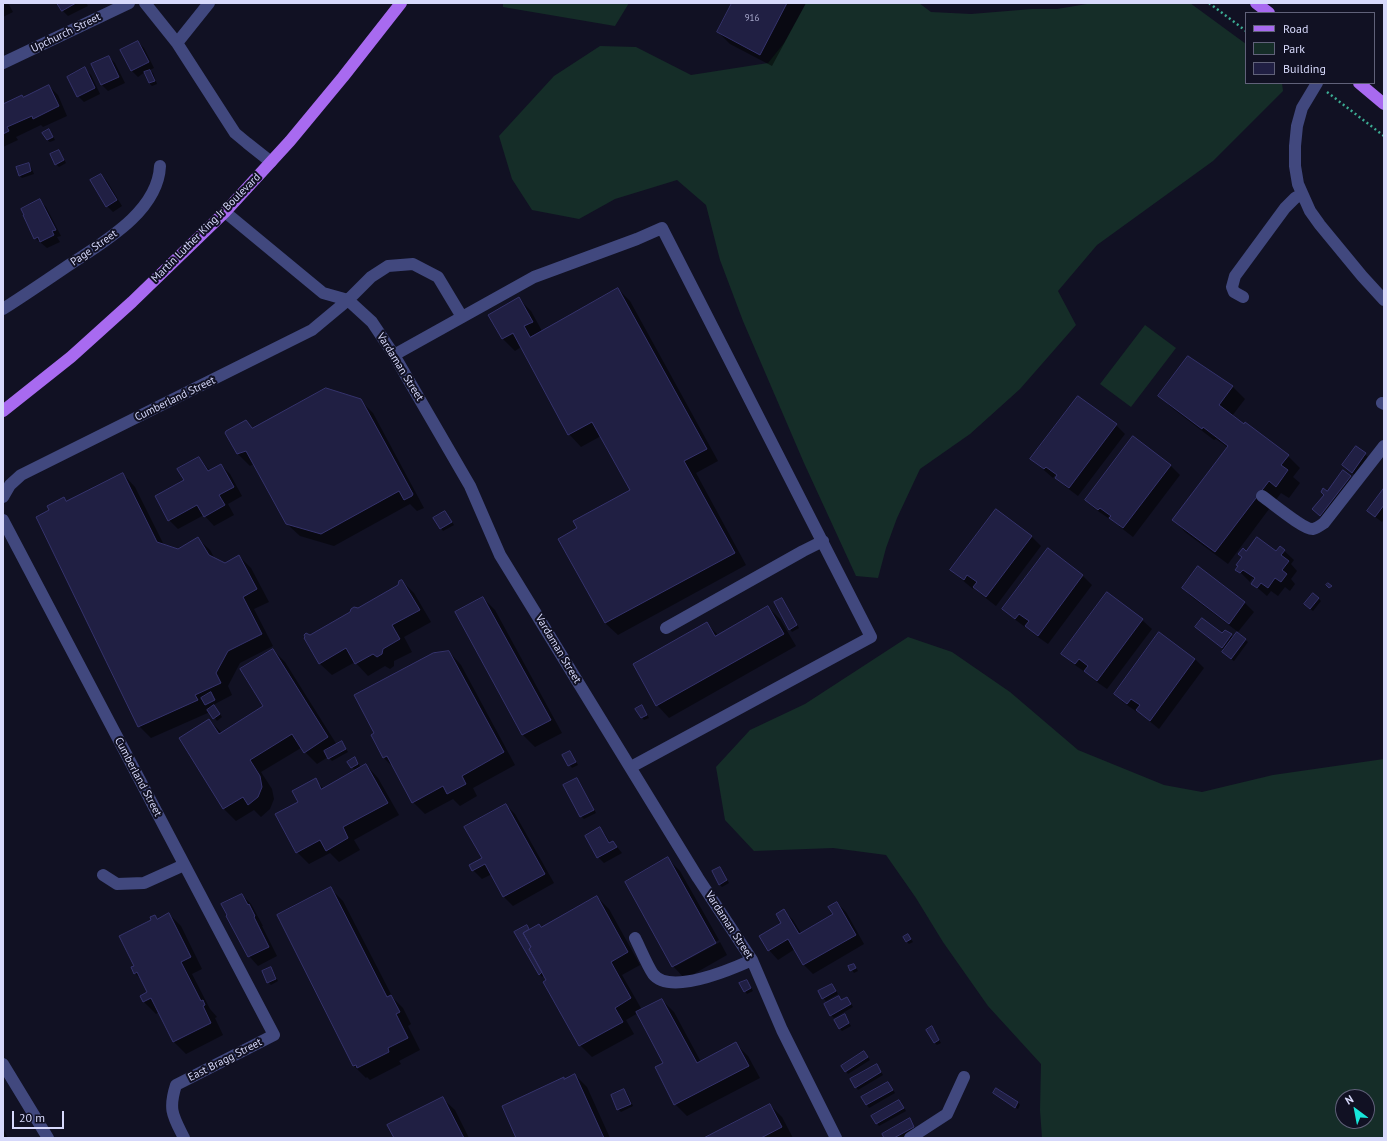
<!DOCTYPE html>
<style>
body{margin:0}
#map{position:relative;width:1387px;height:1141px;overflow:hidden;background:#111123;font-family:"PT Sans",sans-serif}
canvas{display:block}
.frame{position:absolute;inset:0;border:4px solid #d7d9fb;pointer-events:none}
.legend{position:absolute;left:1245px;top:12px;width:130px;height:72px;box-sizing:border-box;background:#111123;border:1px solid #606179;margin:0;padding:5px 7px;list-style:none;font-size:12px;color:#d7d9fb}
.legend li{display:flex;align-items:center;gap:8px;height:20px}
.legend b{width:20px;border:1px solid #606179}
.north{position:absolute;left:1335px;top:1089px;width:40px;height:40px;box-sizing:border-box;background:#111123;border:1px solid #606179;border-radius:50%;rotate:328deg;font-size:11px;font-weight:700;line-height:16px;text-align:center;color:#d7d9fb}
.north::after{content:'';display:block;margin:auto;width:14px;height:18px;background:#17e7da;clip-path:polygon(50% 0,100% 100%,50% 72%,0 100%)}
.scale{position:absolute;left:12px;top:1111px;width:52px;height:18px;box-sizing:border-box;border:2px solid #d7d9fb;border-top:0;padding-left:5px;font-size:12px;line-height:14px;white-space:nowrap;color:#d7d9fb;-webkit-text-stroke:3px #111123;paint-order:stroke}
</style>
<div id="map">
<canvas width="1387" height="1141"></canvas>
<div class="frame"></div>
<ul class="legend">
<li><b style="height:5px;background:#a86af0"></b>Road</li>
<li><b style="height:11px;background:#152d28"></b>Park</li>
<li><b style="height:11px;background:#201f43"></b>Building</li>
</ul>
<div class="north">N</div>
<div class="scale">20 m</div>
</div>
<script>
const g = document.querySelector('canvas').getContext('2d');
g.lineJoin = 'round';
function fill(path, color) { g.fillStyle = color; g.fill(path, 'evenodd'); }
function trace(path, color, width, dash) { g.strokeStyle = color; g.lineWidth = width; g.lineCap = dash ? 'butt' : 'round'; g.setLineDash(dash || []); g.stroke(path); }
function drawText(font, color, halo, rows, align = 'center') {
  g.font = font + ' "PT Sans",sans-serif'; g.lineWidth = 4; g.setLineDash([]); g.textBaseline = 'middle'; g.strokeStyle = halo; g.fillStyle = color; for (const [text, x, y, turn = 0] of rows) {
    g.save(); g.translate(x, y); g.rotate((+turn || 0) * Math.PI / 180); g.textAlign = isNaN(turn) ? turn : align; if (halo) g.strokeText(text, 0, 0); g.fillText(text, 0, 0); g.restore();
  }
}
fill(new Path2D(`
 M503,3H629L615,26L503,7Z
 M806,3H919L931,12L971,14L1032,9H1057L1093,3H1190L1246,44V83H1282L1283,91L1213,161L1097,245L1058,291L1076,325L1020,389L970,434L920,469L897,518L886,548L878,578L856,576L804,463L743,321L720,260L706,205L677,180L615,199L579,219L532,210L512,179L499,136L554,76L600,46L636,47L691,75L768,63L784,43Z
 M1145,325L1176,348L1131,407L1100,384Z
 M908,637L952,652L1010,692L1078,750L1164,785L1202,792L1273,775L1384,759V1138H1042L1040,1110L1041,1064L988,1006L943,942L916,898L886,855L833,848L754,851L725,820L716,767L750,730L805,704ZM1343,1097H1367V1121H1343Z`), '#152d28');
fill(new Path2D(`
 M3,3H8L13,12L3,17Z
 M58,3H86L88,6L68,16L62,10Z
 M733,3H806L772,66L730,44L718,32Z
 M138,42L144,48L154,68L150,70L153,73L157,84L152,86L149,83L145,72L138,77L132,71Z
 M109,57L115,63L125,83L108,91L102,85L93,65Z
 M85,69L91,75L100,94L84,102L78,96Z
 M49,86L58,95L67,116L43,127L41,125L16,137L18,140L3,147V105L24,98Z
 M49,131L55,140L50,142L47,140Z
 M59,151L66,163L59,167L56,164Z
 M28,164L31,167L34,174L22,178L19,175Z
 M101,175L107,181L122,206L113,212L107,206Z
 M40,201L46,207L61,236L57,237L60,242L47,248L35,238Z
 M618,289L630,301L718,461L696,473L746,565L618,635L605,623L560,539L578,529L631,490L601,436L581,447L569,434L521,347L515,351L502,338L519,299L531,311L542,331ZM517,330L518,332L505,338V336Z
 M1189,358L1233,387L1245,399L1232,416L1288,456L1300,468L1293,477L1300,483L1289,498L1281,493L1228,564L1185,532L1173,519L1227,447L1216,439L1214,440L1172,408L1160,396Z
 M360,400L373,413L424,508L417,511L410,504L334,546L300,536L287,524L254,464L250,466L238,454L246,421L253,429Z
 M1116,425L1125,434L1078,496L1066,487L1057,478V477L1055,475L1053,478L1031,459Z
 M1357,448L1368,457L1355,475L1343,465Z
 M199,458L210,471L221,465L230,474L242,496L228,504L234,515L214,526L204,515L178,529L169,520Z
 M1170,465L1180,475L1133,537L1120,527L1111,517L1109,516L1108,518L1095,509L1086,500Z
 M1343,471L1356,483L1327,521L1319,515L1327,492Z
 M123,474L135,487L164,545L179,550L197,538L210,550L215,559L225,564L239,556L251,568L269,602L254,609L273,646L240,663L228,686L232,695L213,705L222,717L217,721L210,712L151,738L139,726L50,511L64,498L67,502Z
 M1384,490V519L1382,522L1374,516Z
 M997,511L1032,537L1041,546L996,606L983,596L974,587L973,589L961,579L952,570Z
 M445,512L454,525L443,531L441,528Z
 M1280,547L1294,560L1291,564L1297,571L1291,579L1295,584L1290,591L1285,587L1278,596L1271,591L1267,596L1253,584L1255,580L1252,578L1250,582L1237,569L1246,552H1276Z
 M1198,568L1245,603L1254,612L1237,633L1248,642L1234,661L1226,655L1224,650L1196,627L1223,635H1231L1234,638L1238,632L1192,597L1183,588Z
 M1083,576L1092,585L1048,644L1035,635L1026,625L1025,627L1013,618L1004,609Z
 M402,581L414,593L431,622L404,637L412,652L394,661V666L390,669L385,666L368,676L355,662L332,675L319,663L310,636L399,586Z
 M1108,594L1142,620L1152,629L1107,689L1094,680L1086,671L1085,672L1072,663L1063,654Z
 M483,598L495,610L562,733L535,747L523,735L457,613Z
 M1318,598L1321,601L1313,611L1308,607Z
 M782,599L799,628L792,632L790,629Z
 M768,607L780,619L796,646L669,718L657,705L707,624L718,635Z
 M273,650L285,662L337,745L342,742L348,752L332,761L328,757L317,764L301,748L261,772L272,789L274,799L270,809L261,817L254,810L236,821L224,809L180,738L209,720L222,733L265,706Z
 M449,652L461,665L515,765L473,788L477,796L460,806L453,799L425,814L413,802L394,768L384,758L372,736Z
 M1195,659L1204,668L1159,729L1147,719L1138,710L1137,712L1124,703L1115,694Z
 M637,709H644L649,718L644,720Z
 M570,752L578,765L572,768L563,756Z
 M355,758L361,768L366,765L378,778L399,815L354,840L360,850L339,862L330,853L309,864L297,852L299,802L315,780L324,789L356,771L352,767Z
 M577,779L579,782L596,813L584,819L581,816L565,786Z
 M506,805L515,814L554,883L513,906L504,897L492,874L482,879L473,870L483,859Z
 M599,828L605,834L610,843L613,842L622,853L604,863L598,857Z
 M668,859L680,871L719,940L676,964V966L720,942L727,955L685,979L673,966Z
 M720,868L729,883L722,887L719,884Z
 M331,889L343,901L393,998L403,1008L411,1024L408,1026L420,1050L399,1061L401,1064L370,1080L367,1077L366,1078L354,1066Z
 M242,895L251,904L263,926H262L277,956L258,966L249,956Z
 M597,897L609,909L640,965L622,975L642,1010L662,1000L674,1012L701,1062L736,1044L748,1056L760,1078L687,1116L675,1104L665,1063L638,1013L626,1020L634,1034L592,1057L580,1045L544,975L542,977L540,974L516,933L527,926L530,930L541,928Z
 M837,903L846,912L864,944L813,974L804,965L795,949L778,960L769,950L761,936L782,924L784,911L793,920L801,933L834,914Z
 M169,914L181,926L202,969L192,974L210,1009L217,1017L215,1018L223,1035L186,1054L174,1042L159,1012L156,1014L144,1002L149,993L143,982L135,973V966L154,916L158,919Z
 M910,938L913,942L909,944L906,941Z
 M854,965L858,971L854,973L850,967Z
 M270,968L273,971L278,981L271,985L268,982Z
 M747,981L753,991L747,994L745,991Z
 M832,985L838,994L826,1001L823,998Z
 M838,997L842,1001H849L853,1007L834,1018L831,1015Z
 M844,1016L851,1026L842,1031L839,1028Z
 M932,1028L941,1043L937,1045L934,1042Z
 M864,1052L870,1060L848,1074L846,1071Z
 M876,1065L883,1075L858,1090L856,1087Z
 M575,1075L587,1087L610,1138H518L564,1080Z
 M888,1083L895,1093L869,1108L862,1098Z
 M624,1091L627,1093L633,1106L621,1112L618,1109Z
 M994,1093L1018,1102L1020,1105L1018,1109Z
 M442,1098L455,1110L469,1138H395Z
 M899,1101L906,1111L879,1126L877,1123Z
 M770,1105L782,1117L793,1138H706Z
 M910,1120L916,1130L901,1138H885Z
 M3,1129L8,1138H3Z`), '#0007');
const building = new Path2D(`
 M57,3H76L62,11Z
 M732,3H787L760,55L717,32Z
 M138,41L149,62L131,71L120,50Z
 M109,56L119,77L101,85L91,64Z
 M85,67L95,88L77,97L67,77Z
 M150,70L155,81L149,83L144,72Z
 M49,85L59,106L33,119L32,116L7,127L9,131L3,134V104L22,95L23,97Z
 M49,129L53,137L47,140L42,133Z
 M59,150L64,160L55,165L50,154Z
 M29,163L31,171L19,176L16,167Z
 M101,174L117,200L106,207L90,180Z
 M40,199L56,230L52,231L54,235L40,242L38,237L34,239L23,215H24L21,209Z
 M618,288L707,449L684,461L735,553L605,623L558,539L577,528L573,521L630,490L592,422L568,435L513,333L502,339L488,315L519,297L533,322L524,326L530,337Z
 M1188,356L1233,386L1219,405L1244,424L1245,422L1289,455L1281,465L1288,470L1276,487L1269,481L1215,552L1172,520L1228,446L1203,427L1202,429L1158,396Z
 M326,388L361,399L413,494L412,496L404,500L399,491L321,534L286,524L246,451L237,454L225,433L226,431L246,420L252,428Z
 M1078,396L1117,424L1069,488L1055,478L1057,475L1046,467L1044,469L1030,459Z
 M1133,436L1171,465L1123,528L1109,518L1111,516L1100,508L1098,510L1085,500Z
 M1356,446L1366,453L1352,473L1342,465Z
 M199,457L208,471L221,464L234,487L219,495L225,505L204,517L197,505L168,521L155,496L184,480L177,469Z
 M1343,470L1351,476L1320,516L1312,509L1324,495L1321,492L1323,488L1327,491Z
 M123,473L157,542L178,549L198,537L209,555L225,563L239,555L257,589L243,597L262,634L228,651L216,673L221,683L195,695L198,700L138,727L36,517L49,510L47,506L64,497L66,501Z
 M1384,488V505L1375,517L1367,511Z
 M996,509L1032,536L986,597L973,587L977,582L967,575L964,580L950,570Z
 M445,511L452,522L440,529L433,518Z
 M1257,537L1276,551L1280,546L1285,550L1281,555L1289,561L1282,570L1287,574L1281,582L1275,578L1268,588L1261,583L1257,588L1251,584L1255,578L1243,570L1240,573L1235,570L1238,566L1236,565L1242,557L1238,554L1243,548L1246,551Z
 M1048,548L1083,575L1038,636L1025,626L1029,621L1019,614L1015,619L1002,609Z
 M1198,566L1245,602L1229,624L1182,588Z
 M402,580L420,610L392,625L400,639L383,649L382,654L377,657L373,654L355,664L346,648L319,664L304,638L305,637L304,635L306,633L310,635L350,612L351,609L354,607L358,608L398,585L399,581Z
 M1328,583L1332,586L1329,588L1326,585Z
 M1107,592L1143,619L1097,681L1084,671L1088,666L1079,659L1075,664L1061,654Z
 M1313,593L1319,598L1310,609L1304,604Z
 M483,597L551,720L522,735L455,612Z
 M782,598L797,625L789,630L774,602Z
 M768,606L784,634L656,706L633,664L707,622L715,636Z
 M1202,618L1222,633L1225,630L1232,634L1222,648L1195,627Z
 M1159,632L1195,659L1150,721L1136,710L1140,705L1131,699L1127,704L1114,694Z
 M1237,632L1246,639L1231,659L1222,652Z
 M273,649L328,737L304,753L292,734L250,760L260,776L262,787L258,797L248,805L243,797L223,809L179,738L209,719L219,734L263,706L240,669Z
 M449,651L504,752L462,776L466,784L447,794L443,786L412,803L387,756L383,758L371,735L374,733L354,695L433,653Z
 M211,692L215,700L205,705L201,698Z
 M214,705L220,714L213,719L207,710Z
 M642,705L647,715L641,718L635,709Z
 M342,741L346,749L328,759L324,751Z
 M570,751L576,762L568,766L562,755Z
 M355,757L358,764L351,768L347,762Z
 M366,764L388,803L343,827L348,838L326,851L320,840L296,853L275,814L298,802L292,791L316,778L321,789Z
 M577,778L594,810L580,817L563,785Z
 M506,804L545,874L503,897L485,864L472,871L469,865L482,858L464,827Z
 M600,827L609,843L613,841L617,847L597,858L585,836Z
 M668,857L716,943L672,967L625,882Z
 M720,867L727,880L719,885L712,871Z
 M331,887L387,997L391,995L400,1012L396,1014L408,1038L388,1048L389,1052L357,1068L356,1065L353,1066L277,915Z
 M242,894L248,905L249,904L255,916L254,917L269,947L248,957L226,916L227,915L221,904Z
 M597,896L628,952L611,962L631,998L615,1008L623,1022L579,1046L543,982L546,980L529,949L531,947L523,933L539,924L541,927Z
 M837,902L856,935L803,965L788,939L768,951L759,936L781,923L776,914L784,909L799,934L833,914L828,907Z
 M169,913L191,957L181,962L201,1001L203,1000L205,1005L203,1006L211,1023L173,1042L151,998L143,1002L140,996L147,992L137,972L134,974L131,967L134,966L119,936L151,920L150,917L155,915L157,919Z
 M527,925L529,929L523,933L531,947L529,949L542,972L539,975L514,932Z
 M908,934L911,939L906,942L903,937Z
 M854,964L856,968L850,971L848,966Z
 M271,967L276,979L267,983L262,971Z
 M747,980L751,988L744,992L739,983Z
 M832,984L836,991L822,999L818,991Z
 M839,996L841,1000L847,997L851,1004L830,1016L824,1004Z
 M662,999L697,1063L736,1042L749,1066L674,1105L655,1067L663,1063L636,1012Z
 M845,1014L849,1023L839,1029L834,1020Z
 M932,1026L939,1040L934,1043L926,1030Z
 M864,1051L868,1057L845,1072L841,1066Z
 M877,1064L881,1072L855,1088L850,1079Z
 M575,1074L604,1138H516L502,1106L564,1077V1079Z
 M888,1082L893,1090L866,1105L861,1097Z
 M996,1088L1018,1102L1015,1108L993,1093Z
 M624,1089L631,1104L617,1110L611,1095Z
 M443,1097L464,1138H394L387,1125Z
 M899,1100L904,1108L876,1124L871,1116Z
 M770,1104L782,1127L761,1138H704Z
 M910,1118L914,1127L894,1138H884L882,1134Z`);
fill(building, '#201f43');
trace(building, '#35336c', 1);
trace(new Path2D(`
 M1209,3L1246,31
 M1327,92L1384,136`), '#3bab92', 2.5, [2, 3]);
trace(new Path2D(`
 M145,3L177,43L235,133L247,143L271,162
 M177,43L209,3
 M3,63L129,3
 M1317,83L1302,108L1297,126L1295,146V166L1298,184L1310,211L1320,225L1362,276L1384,300
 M225,212L323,293L348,300L372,322L394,355L470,486L500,555L698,878L752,960L782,1030L836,1138
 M1243,297L1234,292L1232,287L1235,276L1285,208L1295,198L1302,194
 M3,309C25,295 47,280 69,265C102,243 158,212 160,166
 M394,355L534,277L637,239L662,228L871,637L631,767
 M1382,403L1384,404
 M1262,496C1271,502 1304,530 1313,529C1317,528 1321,525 1324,523L1384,446
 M3,497L10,485L21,475L312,330L348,300L371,277L388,266L413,264L438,277L462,317
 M3,520L274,1035L176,1085C168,1110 173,1116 184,1138
 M666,628L803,551L823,541
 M103,875L117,884L144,883L184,865
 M635,938C640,948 647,965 653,974C670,996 732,969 752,960
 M3,1064L48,1138
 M910,1138L947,1114L964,1077`), '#41487e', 12);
trace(new Path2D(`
 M1256,3L1269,13
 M1359,83L1384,104
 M3,411L71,357L132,302L225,212L290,141L343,77L401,3`), '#a86af0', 12);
drawText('9px', '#a9aacd', null, [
 ["916",752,18]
]);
drawText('11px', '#d7d9fb', '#111123', [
 ["Upchurch Street",66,33,-26],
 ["Martin Luther King Jr Boulevard",206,228,-45],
 ["Page Street",94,248,-35],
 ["Vardaman Street",400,367,58],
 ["Cumberland Street",175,399,-26],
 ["Vardaman Street",558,649,59],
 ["Cumberland Street",138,777,62],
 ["Vardaman Street",729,925,57],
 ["East Bragg Street",225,1060,-27]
]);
</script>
